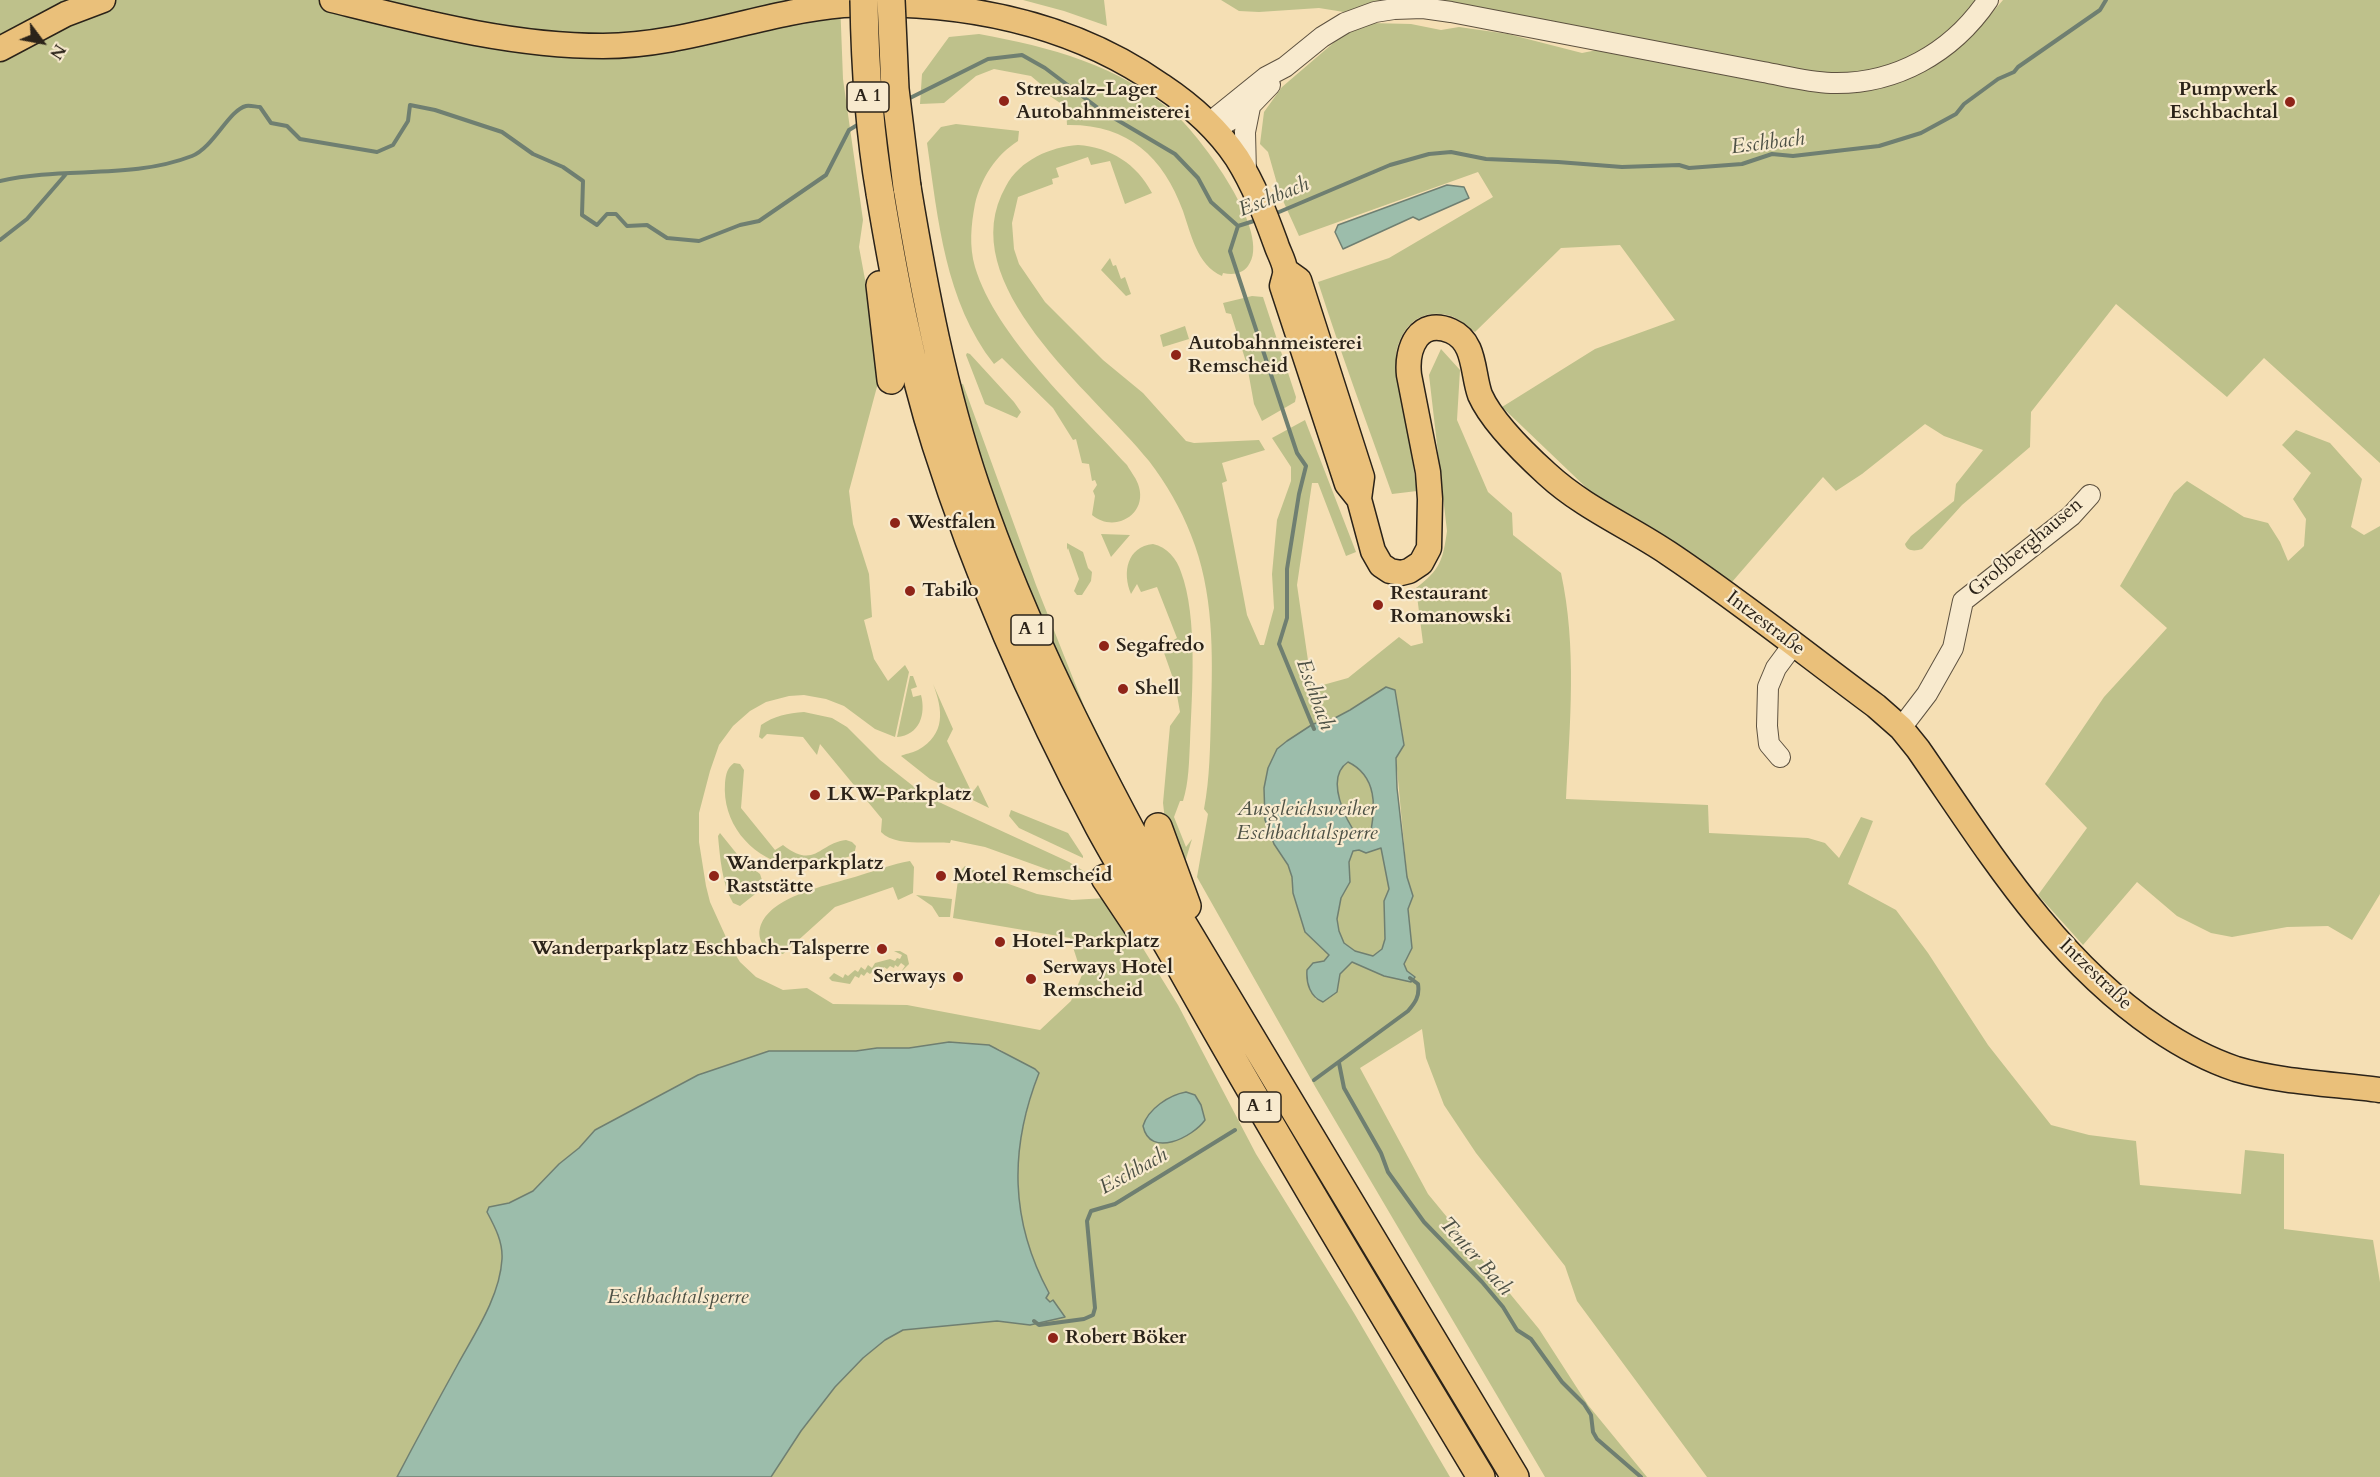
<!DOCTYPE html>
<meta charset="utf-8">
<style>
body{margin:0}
#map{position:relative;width:2380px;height:1477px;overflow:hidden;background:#f5dfb4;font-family:Cardo,serif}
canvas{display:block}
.north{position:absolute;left:12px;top:12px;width:60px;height:60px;-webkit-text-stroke:4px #f8eace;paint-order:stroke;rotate:122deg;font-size:16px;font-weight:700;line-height:24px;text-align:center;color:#2b2319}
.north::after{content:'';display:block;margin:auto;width:21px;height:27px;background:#2b2319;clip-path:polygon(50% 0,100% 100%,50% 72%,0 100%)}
</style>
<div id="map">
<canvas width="2380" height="1477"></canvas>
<div class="north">N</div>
</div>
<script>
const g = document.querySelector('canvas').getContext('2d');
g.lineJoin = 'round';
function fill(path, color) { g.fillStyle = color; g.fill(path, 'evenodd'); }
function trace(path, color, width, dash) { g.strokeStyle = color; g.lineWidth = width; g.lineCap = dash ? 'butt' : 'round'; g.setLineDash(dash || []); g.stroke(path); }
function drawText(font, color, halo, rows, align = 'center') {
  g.font = font + ' Cardo,serif'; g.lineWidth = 4.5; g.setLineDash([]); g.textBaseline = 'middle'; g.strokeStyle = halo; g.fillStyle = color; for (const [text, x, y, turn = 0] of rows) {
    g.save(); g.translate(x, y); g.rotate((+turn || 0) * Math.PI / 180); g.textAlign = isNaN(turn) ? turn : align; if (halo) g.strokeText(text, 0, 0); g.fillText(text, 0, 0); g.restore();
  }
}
fill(new Path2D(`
 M0,0H840L843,79L863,220L859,247L871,312L878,383L849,491L853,524L869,574L872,617L864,620L874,659L888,681L905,665L909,672L895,737L875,729L844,706L826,699L804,695L789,696L766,702L750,711L733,726L719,745L710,771L699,813V842L706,886L710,902L730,946L740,962L756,977L783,990L807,988L833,1004L907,1005L1040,1030L1071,1001L1082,975L1070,938L953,918L959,872L965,866L989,877L1037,894L1072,900L1106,898L1115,903L1178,1005L1256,1154L1354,1313L1450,1477H771L801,1431L835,1387L863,1358L884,1340L903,1330L997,1321L1030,1325L1065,1317L1053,1300L1050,1302L1046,1298L1049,1293C1010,1219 1009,1151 1039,1074L999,1049L969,1043L949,1042L909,1048H877L856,1051H769L698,1075L595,1130L579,1148L559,1164L533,1191L509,1203L489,1207L487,1212C495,1227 503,1242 502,1259C500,1296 475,1333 458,1364C437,1402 417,1439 397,1477H0Z
 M1023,0H1104L1107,26L1064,11Z
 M1221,0H1979L1960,24L1918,55L1867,73L1815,75L1463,8L1350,13L1319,8L1259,12L1239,11Z
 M2003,0H2380V463L2264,358L2227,397L2116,304L2031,412L2030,447L1962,505L1922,549C1916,551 1907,552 1905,544L1911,536L1954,501L1956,484L1983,450L1944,436L1925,424L1862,474L1836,491L1823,477L1732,582L1664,536L1594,495L1502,407L1595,349L1675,320L1620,245L1561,248L1475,332C1468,327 1459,319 1451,316C1421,307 1402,325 1396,353L1417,491L1392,494C1367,423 1341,354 1318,282L1389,258L1493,197L1478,172L1299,236L1280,194L1268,152L1260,144L1264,112L1282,87L1345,33L1371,23L1411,24L1441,30L1459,27L1508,34L1582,53L1607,48L1887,84C1943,67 1966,44 2003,0Z
 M979,34C1050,47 1119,65 1175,114C1200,136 1274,234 1248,266C1242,274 1233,275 1223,273L1222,276C1197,265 1191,234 1183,211C1163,156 1127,124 1067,125L1066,107L1041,90L1044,87L1031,76L994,69L976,76L944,103L920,104L922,74L949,37Z
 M956,124L1019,131L1018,141C996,155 981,178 975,204C971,225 969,246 975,267C996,337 1078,411 1127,465C1131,472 1137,479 1139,487C1147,516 1113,533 1092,515L1095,496L1093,491L1097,485L1095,480L1092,481L1089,464L1082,463L1076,439L1073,440L1053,408L1002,358L994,364C945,302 938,219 927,143L941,127Z
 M1078,145C1110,147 1137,164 1152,193L1125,204L1110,161L1091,165L1088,157L1056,168L1059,177L1052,179L1053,184L1018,197L1012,223L1014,249L1019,264L1045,302L1103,360L1143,393L1186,441L1194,443L1259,440L1265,450L1222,463L1227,481L1222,483L1247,615L1260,645H1264L1274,608L1272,574L1277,520L1291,481V467L1272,438L1305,420L1356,552L1346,556L1318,483H1312L1297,585L1312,688L1348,678L1399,637L1411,646L1423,643L1416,588C1440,570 1443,560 1447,531L1429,375L1441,349L1460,370L1457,420L1488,492L1512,513L1513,535L1561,573C1577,647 1570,723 1566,799L1708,805L1709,833L1808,838L1825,843L1839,858L1861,817L1873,821L1848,884L1896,910L1928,953L1988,1045L2051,1125L2089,1135L2136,1141L2140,1185L2241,1194L2245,1150L2284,1154V1229L2373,1240L2380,1282V1477H1707L1577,1301L1565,1266L1476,1153L1444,1105L1426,1058L1422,1029L1360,1068L1428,1194L1539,1329L1588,1405L1647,1477H1545L1316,1088L1197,877L1208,814L1204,809C1210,778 1210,746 1211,714C1213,654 1214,592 1191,535C1181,509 1166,483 1149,461C1094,392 950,284 1006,186C1020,160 1050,147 1078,145ZM1377,694L1400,717L1404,745L1396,758L1407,877L1413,896L1408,909L1412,948L1404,964L1411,982L1385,976L1352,962L1340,974L1337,992L1316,999L1308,984L1317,963L1324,961L1329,955L1305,932L1293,893L1292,877L1288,865L1274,843L1265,820L1324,720L1335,718Z
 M1110,258L1113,266L1116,265L1121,279L1125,277L1131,294L1126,296L1101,270Z
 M1252,296L1263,297L1296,397L1295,402L1262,421L1254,404L1247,365L1231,314L1226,313L1223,303Z
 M1185,326L1189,339L1163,347L1160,335Z
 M967,353L970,354L1014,402L1021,412L1017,418L985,404L966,355Z
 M963,384L1036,585L1084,706L1125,788C1113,777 1097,737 1089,720C1035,612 991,501 959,385Z
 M2296,430L2330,443L2362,479L2351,527L2364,535L2380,526V894L2352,940L2328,926L2287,927L2232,937L2211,933L2177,916L2137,882L2083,945L2038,895L2087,828L2045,784L2104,697L2167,628L2120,586L2174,493L2187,481L2244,517L2268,523L2280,542L2288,561L2304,546L2306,519L2293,499L2311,473L2282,445Z
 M1101,534L1130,535L1111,557Z
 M1067,543L1083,552L1088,568L1092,572L1091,581L1082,595H1077L1074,591L1079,579L1068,548L1067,550Z
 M1153,544C1167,547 1177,559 1181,572C1198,617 1192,693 1190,742C1189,761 1189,782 1183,801H1180L1174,817L1186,847L1192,839L1183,869L1166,829L1163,803L1170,726L1180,712L1175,684L1162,647L1177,638L1157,587L1141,592L1137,584L1131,594C1122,572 1127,547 1153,544Z
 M910,676H913L917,687L911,689L913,697L921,695C926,714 920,735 897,737Z
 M933,684L953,729L947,741L972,793L978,785L989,808L930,779L901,756C904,754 912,753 918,750C946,734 943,710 933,684Z
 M804,712L832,718L847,727L880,760L922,793L943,804L1069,862L1090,875L1060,874L985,847L951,840L950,843C930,841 895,847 881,832L882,819L820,744L817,755L803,737L767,734L762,739L759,737L761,725C774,716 788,713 804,712Z
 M1348,762C1376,777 1376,806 1370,835L1359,838C1346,821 1324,778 1348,762Z
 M734,763L740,764L744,770L741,808L775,850L783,845C815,870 819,843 846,840L852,842L856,846L854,855C832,862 809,871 786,865C749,855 722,822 725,783C726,774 727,768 734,763Z
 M1011,810L1068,833L1083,856V858L1019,828L1009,816Z
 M720,833L741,859L760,874L762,880L759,891L740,906L733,903C722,884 720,857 718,836Z
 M1381,848L1389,889L1384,901L1385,939L1382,949L1374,956L1355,951L1344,943L1339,931L1337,919L1341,898L1350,882L1349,862L1353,851L1360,850L1366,853Z
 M910,861L914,867L913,893L898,900L893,887L835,907L783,954C773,954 765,950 761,941C756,928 764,916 774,908C798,890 833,884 861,875C878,870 892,864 910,861Z
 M916,895L952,899L950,917H939L932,906Z
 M894,951H900L907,955L909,964L901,972L905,966L901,963L898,967L895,965L894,968L890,966L887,969L884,967L882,970L879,969L876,972L873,971L870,974L867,972L864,976L861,974L859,978L855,976L850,984L832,981L829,978L834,973L843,978L845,974L848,976L855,970L858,972L861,967L865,970L868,965L872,968L875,963L890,959L895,961L897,958L900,959L902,955Z`), '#bec18b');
const water = new Path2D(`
 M1447,185L1464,187L1469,198L1419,220L1413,217L1343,249L1335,232L1338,225Z
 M1386,687L1395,690L1404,745L1396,758L1397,788L1407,877L1413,896L1408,909L1412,948L1404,964L1407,971L1415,977L1411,982L1384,976L1352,962L1340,974L1337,992L1323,1002C1310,997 1306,983 1307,970L1313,963L1324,961L1329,955L1305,932L1293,893L1292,877L1288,865L1274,844L1265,820L1264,788L1268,768L1277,749L1287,741L1313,724L1335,718L1350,710ZM1348,762C1377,776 1376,807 1370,835L1359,838C1346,821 1324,778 1348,762ZM1381,848L1389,889L1384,901L1385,939L1382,949L1373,956L1355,951L1344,943L1339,931L1337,919L1341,898L1350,882L1349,862L1353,851L1359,850L1366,853Z
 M949,1042L989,1045L1035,1069L1039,1073C1009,1149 1010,1221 1049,1293L1046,1298L1050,1302L1053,1300L1065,1317L1030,1325L997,1321L903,1330L885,1340L863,1358L835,1387L801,1431L771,1477H397C417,1439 437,1402 458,1364C475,1333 500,1296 502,1259C503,1242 495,1227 487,1212L489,1207L509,1203L533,1191L559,1164L579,1148L595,1130L698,1075L769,1051H856L877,1048H909Z
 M1186,1092L1195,1095L1201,1105L1205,1120C1193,1137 1150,1159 1143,1126C1148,1109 1169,1095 1186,1092Z`);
fill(water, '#9cbdab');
trace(water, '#6f7f71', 1.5);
trace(new Path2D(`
 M906,100L988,59L1022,55L1045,68L1102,111L1175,154L1198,178L1211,202L1238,226
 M0,181C63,166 130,180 192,156C213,148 229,110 246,106C250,105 256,107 260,107L271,123L287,126L300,139L377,152L393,145L408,121L410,105L435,110L502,132L533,154L563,167L583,181L582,215L597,225L607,214H616L627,226L647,225L667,238L699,241L740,225L759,221L826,175L849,130L859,124
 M1272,215L1390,165L1429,154L1451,152L1486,159L1558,162L1622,167L1679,165L1689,168L1742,164L1772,154L1793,156L1879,146L1921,133L1956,114L1964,104L1998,79L2014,72L2018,67L2100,10L2106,0
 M1257,220L1238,226L1230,251L1297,453L1306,466L1299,494L1287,569V618L1279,644L1314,729
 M0,240L27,219L66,174
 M1339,1063L1344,1088L1381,1153L1388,1172L1424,1222L1482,1282L1503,1307L1517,1330L1531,1339L1562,1382L1584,1404L1591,1415L1593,1432L1597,1439L1641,1477
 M1314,1080L1408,1011C1415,1003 1420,996 1418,984L1410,978
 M1034,1321L1039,1325L1084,1319L1093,1315L1095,1308L1087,1221L1091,1211L1115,1204L1235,1130`), '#6f7f71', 4);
const minor = new Path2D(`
 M1209,123L1266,77L1285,67L1322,37L1345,23L1375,12L1394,9L1423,8L1451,12L1763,72C1785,76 1808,82 1831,83C1895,85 1952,53 1988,0
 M1219,127L1245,111L1270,85
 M1246,173L1245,132L1250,107
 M1901,728L1927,694L1953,648L1963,601L2071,516L2090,495
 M1780,757L1769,744L1767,726L1768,687L1776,668L1793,645`);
const major = new Path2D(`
 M332,0C421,22 511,46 603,46C685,46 762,12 843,5C956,0 1068,20 1162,86C1192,106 1217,128 1237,158C1254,185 1265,214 1276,244C1278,251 1284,261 1285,269C1286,274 1283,281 1282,286L1347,484L1359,499L1373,551L1381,565L1390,571L1401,573L1409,571L1421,563L1429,548L1430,499L1428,472L1409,375C1406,348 1419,317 1451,331C1476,342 1472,373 1480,395C1492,422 1525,454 1547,474C1584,508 1628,526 1668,553C1740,601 1807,655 1876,706L1901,728L1918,749C1988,850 2052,957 2156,1028C2181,1045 2206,1059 2236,1069C2279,1082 2335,1084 2380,1090
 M0,49L66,14L103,0
 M1285,270L1299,280L1362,477L1359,499`);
const highway = new Path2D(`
 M907,187C924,289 943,390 976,487C1025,631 1095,766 1168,899L1515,1477
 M880,193C894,277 910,363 936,445C978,577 1034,705 1099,827C1125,875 1155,922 1182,970C1278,1141 1380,1309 1481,1477
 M880,285L891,380
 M1158,827L1187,906
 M1105,878L1139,929`);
trace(minor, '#5e5240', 22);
trace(major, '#2b2319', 27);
trace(highway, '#2b2319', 30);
trace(minor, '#f8eace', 20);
trace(major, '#eac07a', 24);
trace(highway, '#eac07a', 27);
const highwayBridge = new Path2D(`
 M864,0C865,64 869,129 880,193
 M891,0L895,89L907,187`);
trace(highwayBridge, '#2b2319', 30, []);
trace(highwayBridge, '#eac07a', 27);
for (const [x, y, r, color] of [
 [1004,101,6,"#8f2418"],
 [2290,102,6,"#8f2418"],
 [1176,355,6,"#8f2418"],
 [895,523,6,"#8f2418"],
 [910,591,6,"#8f2418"],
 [1378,605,6,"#8f2418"],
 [1104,646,6,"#8f2418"],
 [1123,689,6,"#8f2418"],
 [815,795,6,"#8f2418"],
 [714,876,6,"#8f2418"],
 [941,876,6,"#8f2418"],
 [1000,942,6,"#8f2418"],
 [882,949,6,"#8f2418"],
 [958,977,6,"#8f2418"],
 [1031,979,6,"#8f2418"],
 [1053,1338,6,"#8f2418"]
]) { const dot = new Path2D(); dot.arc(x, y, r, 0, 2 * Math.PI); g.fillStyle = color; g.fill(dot); trace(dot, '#f8eace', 2); }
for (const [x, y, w] of [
 [868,97,42],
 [1032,630,42],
 [1260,1107,42]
]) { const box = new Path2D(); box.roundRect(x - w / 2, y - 15, w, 30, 4.5); g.fillStyle = '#f8eace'; g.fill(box); trace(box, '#2b2319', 1.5); }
drawText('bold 18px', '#2b2319', null, [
 ["A 1",868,97],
 ["A 1",1032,630],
 ["A 1",1260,1107]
]);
drawText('bold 20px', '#2b2319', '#f8eace', [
 ["Streusalz-Lager",1016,90],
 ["Autobahnmeisterei",1016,113],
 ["Pumpwerk",2278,90,"right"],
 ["Eschbachtal",2278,113,"right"],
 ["Autobahnmeisterei",1188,344],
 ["Remscheid",1188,367],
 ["Westfalen",907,523],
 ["Tabilo",922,591],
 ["Restaurant",1390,594],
 ["Romanowski",1390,617],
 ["Segafredo",1116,646],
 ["Shell",1135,689],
 ["LKW-Parkplatz",827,795],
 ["Wanderparkplatz",726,864],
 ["Raststätte",726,887],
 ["Motel Remscheid",953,876],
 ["Hotel-Parkplatz",1012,942],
 ["Wanderparkplatz Eschbach-Talsperre",870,949,"right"],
 ["Serways Hotel",1043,968],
 ["Remscheid",1043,991],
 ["Serways",946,977,"right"],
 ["Robert Böker",1065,1338]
], 'left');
drawText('20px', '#2b2319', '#f8eace', [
 ["Großberghausen",2026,548,-40],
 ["Intzestraße",1765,624,37],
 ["Intzestraße",2095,975,44]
]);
drawText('italic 21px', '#4d5145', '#f8eace', [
 ["Eschbach",1768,144,-7],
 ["Eschbach",1274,198,-22],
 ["Eschbach",1314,695,70],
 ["Ausgleichsweiher",1307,810],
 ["Eschbachtalsperre",1307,834],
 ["Eschbach",1134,1172,-29],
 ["Tenter Bach",1475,1257,48],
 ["Eschbachtalsperre",678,1298]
]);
</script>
